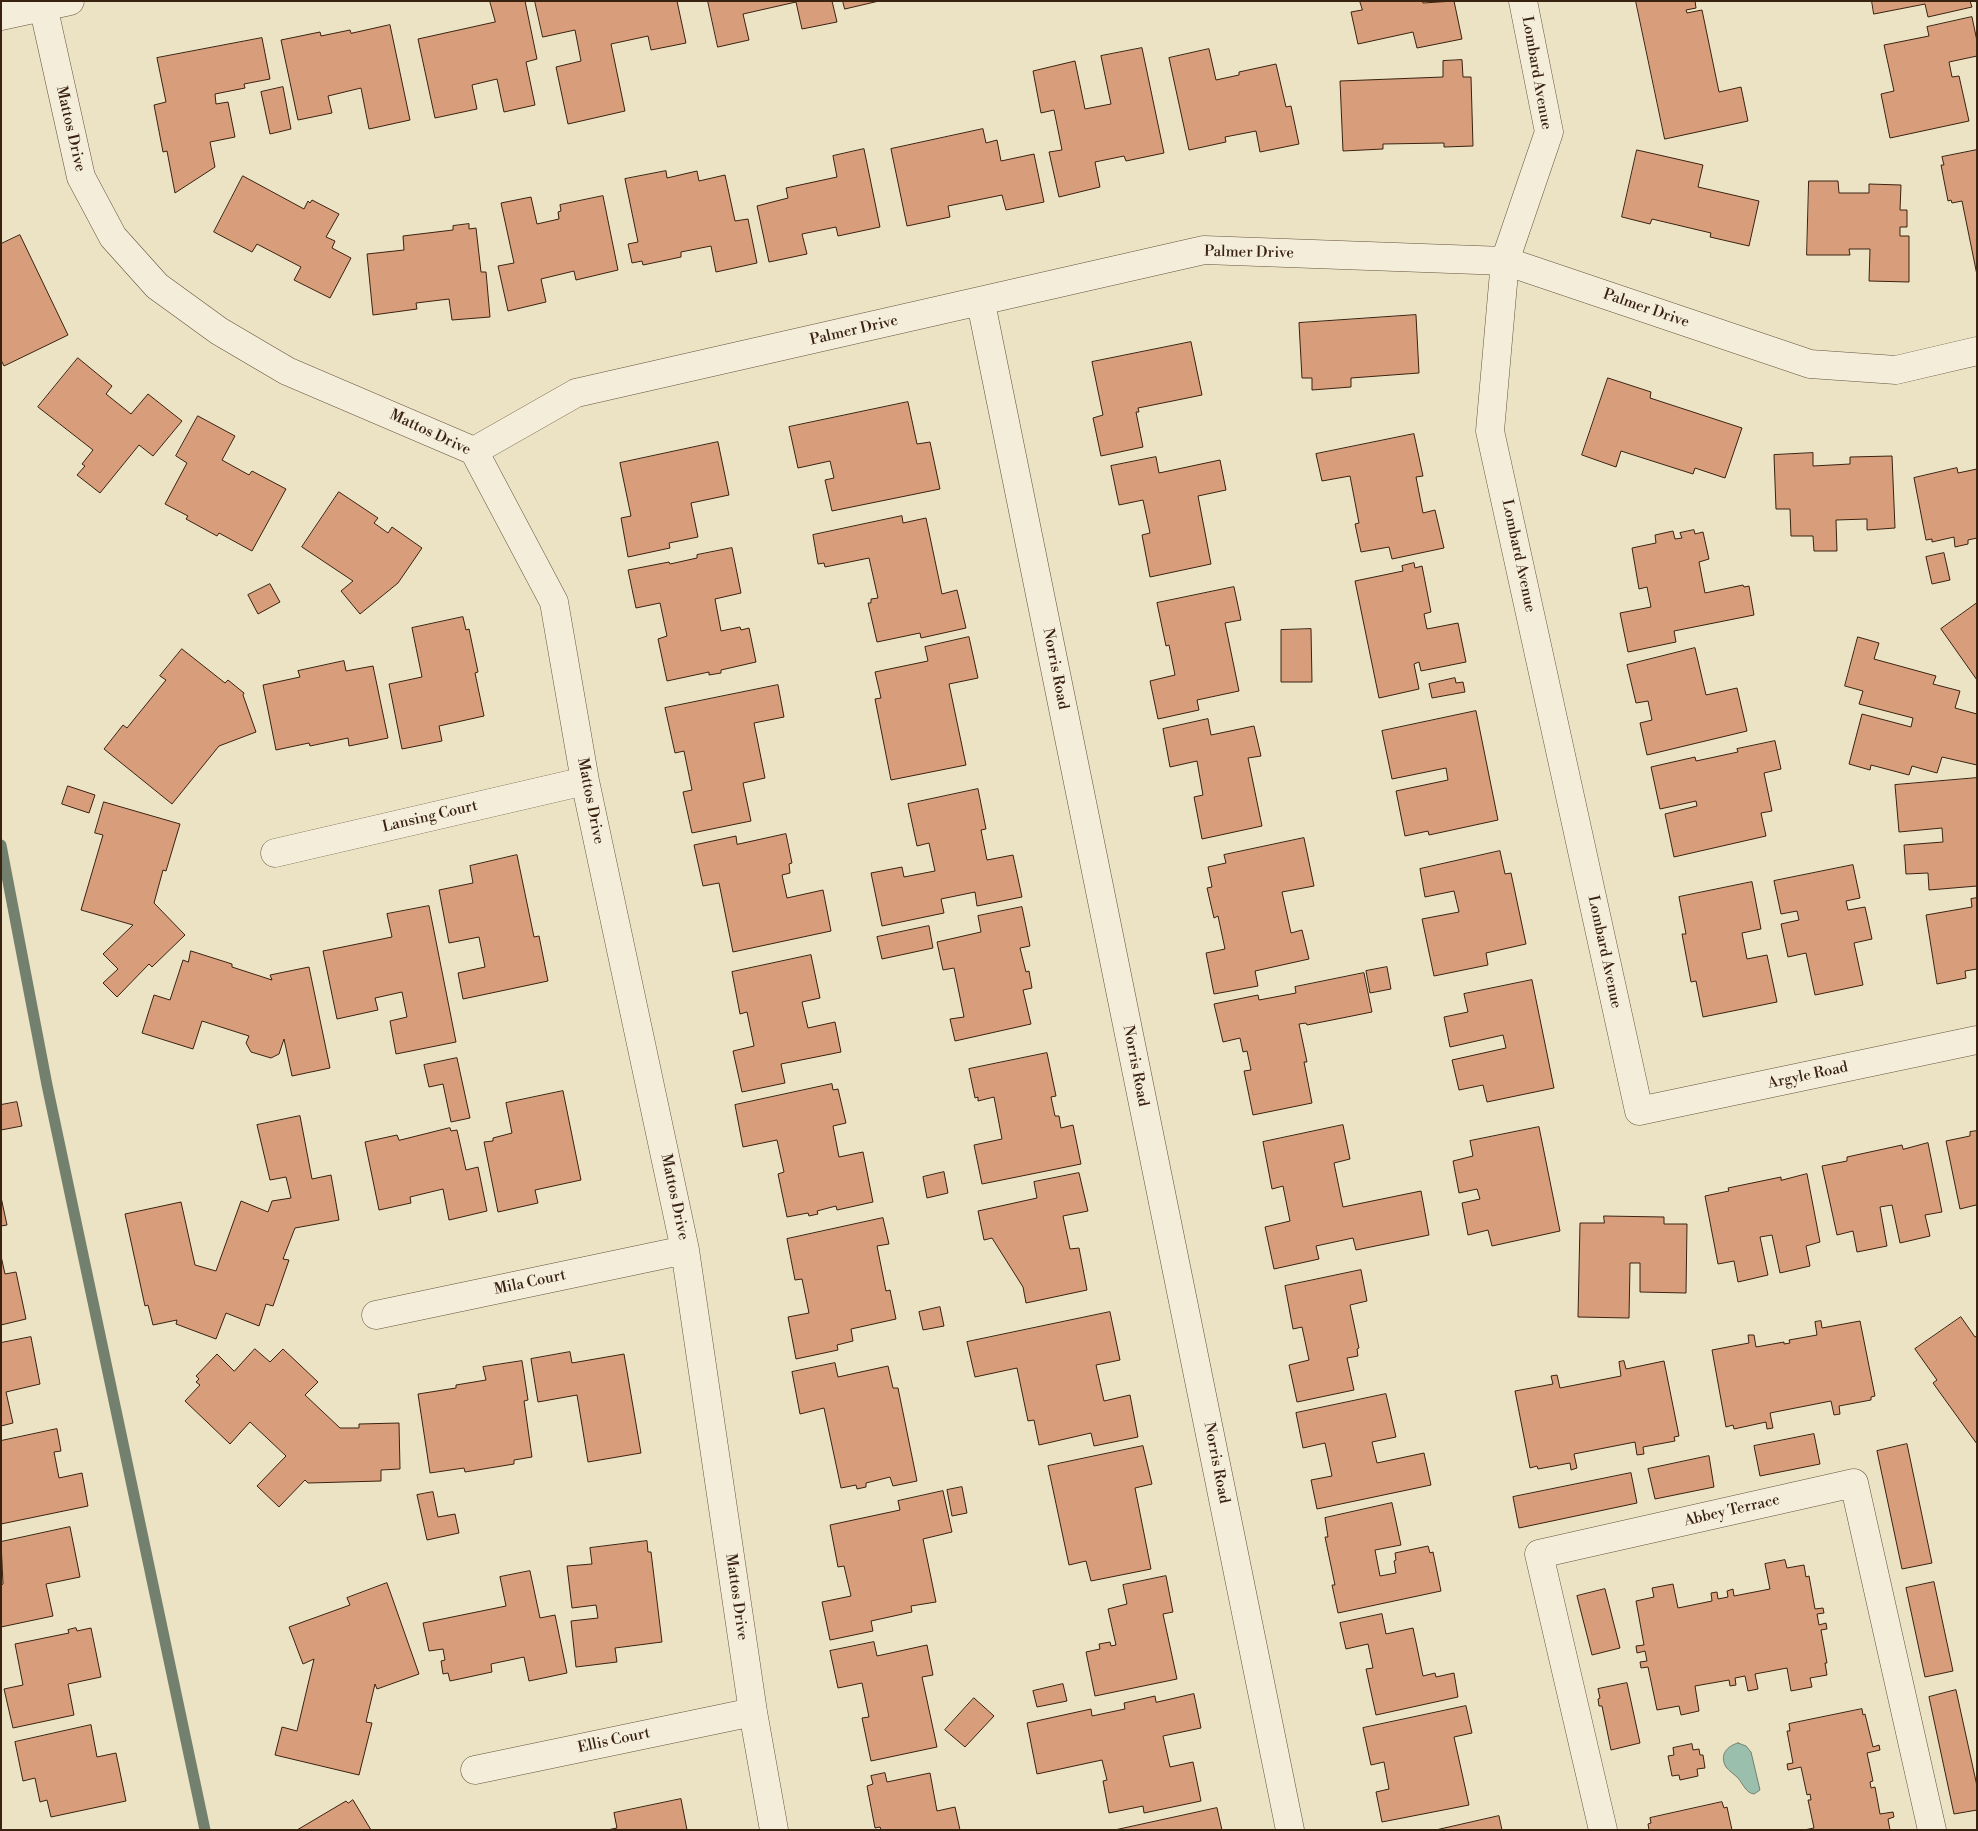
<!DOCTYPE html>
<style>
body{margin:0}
#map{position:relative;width:1978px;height:1831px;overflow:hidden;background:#ece3c4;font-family:"Libre Bodoni",serif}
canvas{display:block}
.frame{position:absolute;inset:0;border:2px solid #3a2210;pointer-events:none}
</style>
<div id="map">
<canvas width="1978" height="1831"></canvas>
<div class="frame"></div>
</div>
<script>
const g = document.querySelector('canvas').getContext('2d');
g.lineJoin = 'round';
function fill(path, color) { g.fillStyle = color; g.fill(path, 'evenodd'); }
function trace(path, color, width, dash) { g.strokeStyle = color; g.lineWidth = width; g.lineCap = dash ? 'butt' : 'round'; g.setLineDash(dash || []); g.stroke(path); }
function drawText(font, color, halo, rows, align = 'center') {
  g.font = font + ' "Libre Bodoni",serif'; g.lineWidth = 5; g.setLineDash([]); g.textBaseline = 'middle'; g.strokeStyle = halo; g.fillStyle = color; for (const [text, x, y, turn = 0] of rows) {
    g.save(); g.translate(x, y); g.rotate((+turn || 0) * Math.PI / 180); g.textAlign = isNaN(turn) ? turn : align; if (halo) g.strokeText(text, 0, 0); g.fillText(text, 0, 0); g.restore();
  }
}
const water = new Path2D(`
 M1738,1743L1746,1746L1751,1752L1760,1790L1754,1794C1746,1793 1743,1784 1738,1778C1734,1774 1729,1771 1726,1767C1719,1755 1727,1746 1738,1743Z`);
fill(water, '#9abfad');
trace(water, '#74806e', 1);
trace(new Path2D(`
 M1,845L47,1085L205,1830`), '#74806e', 11);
const building = new Path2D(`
 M490,1H525L537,59L526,62L535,105L504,112L497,79L472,85L477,109L435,118L418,39L495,22Z
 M535,1H677L686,43L651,50L648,36L611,44L625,111L568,124L556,67L581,61L575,30L543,37Z
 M708,1H832L837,22L802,29L796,2L743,14L749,40L718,47Z
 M843,1H879L845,9Z
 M1360,1H1422L1423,3L1454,1L1462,39L1417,48L1413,32L1358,44L1351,12L1362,10Z
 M1636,1H1695L1696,8L1686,10L1687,13L1702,10L1719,92L1741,87L1748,121L1665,139Z
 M1872,1H1970L1972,7L1928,17L1925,4L1874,14Z
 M1972,17L1977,41V56L1949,62L1952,77L1959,76L1969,121L1890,138L1881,94L1894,91L1884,45L1929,36L1927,27Z
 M390,25L410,120L369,129L361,88L328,96L332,113L298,120L281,40L320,32L321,36L350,30L351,33Z
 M262,38L270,79L244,84L245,88L215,94L216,104L228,102L235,137L210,142L215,167L175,193L167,151L163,152L154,105L166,102L157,58Z
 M1142,48L1164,153L1126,161L1124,156L1095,162L1100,187L1059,197L1049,152L1062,150L1054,110L1041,113L1033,71L1075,61L1085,109L1111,104L1101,56Z
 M1209,49L1216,80L1239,75V72L1276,64L1286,107L1291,106L1299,144L1260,152L1256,131L1225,137L1226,142L1189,150L1169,58Z
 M1462,60L1463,77H1471L1473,146L1444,147V143L1383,144V149L1343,151L1340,81L1443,77V61Z
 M283,87L291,129L270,134L261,92Z
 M983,129L986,143L997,140L1001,161L1034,154L1044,202L1006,210L1002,195L948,206L950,217L907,226L891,149Z
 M864,149L880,227L838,236L836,227L802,234L807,254L769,262L757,206L788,198L786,188L837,177L833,156Z
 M1637,150L1703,165L1698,187L1759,201L1749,246L1710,237L1711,233L1652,219L1650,224L1622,217Z
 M1977,150V275L1962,201L1952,203L1951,200L1948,201L1941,165H1944L1942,157Z
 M666,171L667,178L697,171L699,181L725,175L735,221L748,219L757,263L716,272L711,246L681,252V257L643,265L642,261L632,263L628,244L638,242L625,179Z
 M243,176L304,209L308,201L310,203L312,200L339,214L326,237L335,241L332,248L351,258L330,298L294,280L301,267L257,244L252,252L214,232Z
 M1809,181H1838L1839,193H1869V184L1901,185L1900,210H1907V227H1900V236H1909V282L1869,281L1870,249H1849L1850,255H1807Z
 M603,196L618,270L576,280L574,271L541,279L546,302L508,311L498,266L514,263L501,203L531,197L537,224L559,219L558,212L561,211L560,205Z
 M469,224V229L476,228L481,272H486L490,317L452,320L449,299L416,303L417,309L373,315L367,254L404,250L403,236L453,230V226Z
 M20,235L68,335L4,366L1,360V244Z
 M1416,315L1419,373L1351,378V387L1312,390V378H1302L1299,323Z
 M1191,342L1202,395L1138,408L1139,412H1136L1143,447L1101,456L1093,418L1103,415L1092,362Z
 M78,358L112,386L106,394L131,414L148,394L182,421L153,456L139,445L100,493L77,475L85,466L82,464L93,450L38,407Z
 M1608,378L1651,392L1650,398L1742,428L1725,478L1695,468L1693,474L1621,451L1616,467L1582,455Z
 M908,402L917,444L930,442L940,489L832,511L825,480L834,478L830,461L798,468L789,427Z
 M198,416L235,436L222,460L249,475L252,471L286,489L252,551L219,533L217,536L186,519L188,516L165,504L187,463L176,456Z
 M1414,434L1423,476L1416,477L1423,513L1435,510L1444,548L1392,559L1389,547L1361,552L1355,524L1359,523L1350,476L1322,481L1316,454Z
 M718,442L729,495L691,503L698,537L669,543L670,548L628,557L621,518L631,516L620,463Z
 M1813,453V466L1850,464V457L1892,456L1895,528L1867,530V519L1836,520L1837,551H1814L1813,536H1791L1790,509H1776L1774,455Z
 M1156,457L1159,473L1220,460L1226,490L1198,496L1211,564L1150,577L1142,535L1150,533L1143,500L1119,505L1111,466Z
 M1957,468L1958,473L1977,469V538L1968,540V544L1955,547L1954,537L1932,542V539L1926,540L1914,478Z
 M339,492L378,518L374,523L388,533L392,527L422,548L398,583L360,614L341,591L353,581L302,547Z
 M902,516L903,523L926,518L942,594L957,590L966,628L921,638L920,633L877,642L868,603H871V599L878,598L869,558L825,567L824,563L818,564L813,535Z
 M1694,530L1695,534L1703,532L1709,559L1699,562L1705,593L1743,585L1744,587L1749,586L1754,615L1674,631L1676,642L1628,652L1620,613L1651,607L1647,587L1639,589L1632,548L1656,543L1655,535L1673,531L1675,539L1682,538L1680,533Z
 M732,548L741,593L715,599L721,631L740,627L741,630L749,628L756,662L721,670V673L709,675V672L667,681L658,639L667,636L660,603L636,608L628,570L669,562L670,564L697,558V555Z
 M1944,553L1950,580L1932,584L1926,557Z
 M1414,563L1415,568L1422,566L1431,612L1424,614L1427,629L1458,623L1466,662L1421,671L1419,662L1414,664L1419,689L1379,698L1355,581L1403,571L1402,566Z
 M270,584L280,602L258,614L248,595Z
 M1234,587L1241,620L1225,623L1239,691L1197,700L1199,710L1158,719L1150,681L1175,675L1169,645L1166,646L1157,603Z
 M1977,603V680L1941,629Z
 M463,617L466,630L469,629L478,672L475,673L484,716L439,726L442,741L402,749L389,684L422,677L412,628Z
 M1311,629L1312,682H1281V630Z
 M969,637L978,678L949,684L966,765L891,780L875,699L881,698L875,672L928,661L925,647Z
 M1858,637L1879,643L1874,659L1936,676L1933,684L1960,691L1955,708L1977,714V765L1942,757L1937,773L1912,766L1909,775L1871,765L1870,770L1849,764L1862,714L1911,727L1913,718L1859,704L1863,691L1845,686Z
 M1695,648L1706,695L1737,688L1747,731L1647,755L1640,723L1652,720L1648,701L1636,703L1627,665Z
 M182,649L225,683L228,680L244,693L243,695L256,732L219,746L172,804L104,749L123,725L127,728L166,680L160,676Z
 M344,661L346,671L373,666L388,738L349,746L348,738L310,746L309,743L276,750L263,685L300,677L298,671Z
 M1455,678L1456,683L1463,682L1465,692L1432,698L1429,684Z
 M778,685L784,717L754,723L765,778L743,783L751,821L692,833L683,792L692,790L684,751L675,753L665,708Z
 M1476,711L1498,820L1429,835L1428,831L1405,836L1396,791L1448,780L1446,768L1392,779L1382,731Z
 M1208,719L1211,735L1254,726L1261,756L1248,758L1262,826L1202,839L1194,797L1203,795L1197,761L1170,767L1163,729Z
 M1775,741L1781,769L1764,773L1772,811L1761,813L1766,836L1674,857L1665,814L1697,806L1696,801L1660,809L1651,767L1695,757L1696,761L1738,752L1737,749Z
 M1977,778V886L1929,890L1928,873L1906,874L1904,845L1943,842L1942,828L1899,832L1895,785Z
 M68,786L95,795L89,813L62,804Z
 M978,789L986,829L981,830L987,860L1013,855L1022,897L977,906L975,892L941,899L944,913L882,926L871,873L902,867L904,877L935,871L929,843L917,846L908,804Z
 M104,802L180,824L166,871L163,870L154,903L185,935L152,967L149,964L117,997L103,983L118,969L103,954L133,925L81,910L103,835L95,833Z
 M786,834L792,863L789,864L790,873L782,875L787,898L823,890L831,931L733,952L719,883L703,886L694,845L736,836L737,844Z
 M1304,838L1314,886L1282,892L1291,933L1302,930L1309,959L1255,971L1258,986L1214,994L1206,953L1225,949L1218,916L1214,918L1207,888L1212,887L1208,867L1226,863L1224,855Z
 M1500,851L1505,874L1511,873L1526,944L1486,953L1488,965L1434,976L1422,919L1459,912L1454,891L1425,897L1420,869Z
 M517,855L534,937L539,936L548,981L463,999L458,973L485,967L479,937L449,943L439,890L473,883L470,866Z
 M1853,865L1860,898L1846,901L1848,910L1865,907L1872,939L1854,943L1863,985L1815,995L1806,953L1788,957L1781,924L1799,920L1797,911L1781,914L1774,881Z
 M1752,882L1761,929L1742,933L1747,959L1767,955L1777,1002L1703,1017L1696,981L1691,982L1682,934H1686L1679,897Z
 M1977,898V969L1965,971L1966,978L1937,984L1926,915L1972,907L1971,899Z
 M429,906L456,1042L396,1054L390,1021L407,1017L402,992L375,998L378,1010L337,1019L323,951L392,937L387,914Z
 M1022,907L1030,946L1020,948L1026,972L1029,971L1032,988L1023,990L1031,1024L955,1041L950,1019L964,1017L954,968L943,970L937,942L981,932L978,916Z
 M929,926L933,948L882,959L877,937Z
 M191,951L232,964V967L272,980L270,975L309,967L330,1068L292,1076L284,1039L279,1054L271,1058L251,1052L246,1043L249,1036L202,1021L193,1049L142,1033L154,995L170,1000L183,960L188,962Z
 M811,955L820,998L802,1002L808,1028L835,1022L841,1052L781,1064L785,1083L742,1092L733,1051L754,1046L747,1012L740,1014L732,972Z
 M1387,967L1391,989L1370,993L1366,971Z
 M1364,973L1372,1012L1307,1025L1306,1023L1299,1024L1307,1062H1304L1312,1103L1253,1115L1244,1071L1251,1070L1247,1051L1243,1052L1240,1038L1223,1042L1214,1004L1258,995L1259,1000L1296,993L1295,987Z
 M1532,980L1554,1088L1487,1102L1483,1085L1459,1090L1452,1060L1506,1048L1503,1035L1450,1047L1444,1017L1468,1012L1464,994Z
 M1047,1053L1056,1096L1051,1097L1055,1116H1059L1061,1128L1073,1125L1081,1164L982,1184L974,1145L1002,1139L994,1097L978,1101V1097L975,1098L969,1069Z
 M457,1058L470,1118L451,1122L443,1084L429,1087L424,1065Z
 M832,1084L833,1090L838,1089L846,1123L833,1126L839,1157L863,1152L873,1202L837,1210L836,1206L817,1211L818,1214L809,1216L808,1213L787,1217L778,1174L784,1172L777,1140L743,1147L735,1105Z
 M563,1091L581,1180L535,1190L538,1203L498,1212L484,1142L493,1141V1138L512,1133L506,1103Z
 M17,1102L22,1126L1,1130V1105Z
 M300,1116L312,1179L331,1175L339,1220L295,1228L283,1259L289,1260L273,1306L266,1304L259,1326L226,1313L216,1339L176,1324L177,1320L153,1325L148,1305L145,1306L125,1214L181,1202L195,1265L216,1271L241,1201L268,1212L272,1201L291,1198L286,1177L270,1180L257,1125Z
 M1343,1125L1350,1159L1334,1163L1343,1207L1421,1191L1429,1235L1356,1250L1353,1238L1316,1246L1319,1259L1274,1269L1265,1227L1290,1221L1283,1186L1272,1189L1263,1142Z
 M1539,1127L1560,1231L1492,1246L1488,1230L1468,1235L1462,1203L1480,1199L1477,1189L1459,1193L1453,1161L1473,1156L1470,1141Z
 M450,1128L451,1131L457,1130L466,1170L478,1167L487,1211L449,1220L443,1189L410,1197L411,1203L379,1210L365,1142L397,1135L399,1140Z
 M1977,1131V1207L1976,1205L1960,1209L1946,1141L1970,1136V1132Z
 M1928,1143L1942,1212L1925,1215L1930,1236L1900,1243L1892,1205L1880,1207L1887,1246L1857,1252L1853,1231L1837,1235L1822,1166L1847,1161V1157L1902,1145L1903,1149Z
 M944,1172L948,1193L927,1198L923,1177Z
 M1079,1173L1088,1211L1063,1216L1070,1249L1079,1248L1087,1290L1026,1303L1023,1287L992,1238L984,1240L978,1211L1037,1198L1034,1182Z
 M1807,1174L1820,1242L1806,1246L1810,1266L1780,1273L1772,1235L1760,1237L1768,1275L1738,1282L1734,1261L1718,1264L1705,1196L1729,1191L1728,1188L1781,1177V1180Z
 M1,1197L7,1225L1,1226Z
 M1604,1216L1664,1217V1224H1687L1686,1293L1640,1292V1263H1630L1629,1318L1578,1317L1580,1223H1604Z
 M883,1218L889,1244L877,1246L886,1291L890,1290L896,1319L851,1329L853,1341L837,1345L838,1350L796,1359L788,1317L809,1313L802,1279L795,1280L787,1239Z
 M1,1256L5,1274L16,1272L26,1319L1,1325Z
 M1361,1270L1367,1301L1350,1305L1359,1348L1357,1349L1358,1356L1347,1358L1354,1390L1297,1402L1289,1365L1309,1360L1302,1327L1293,1329L1285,1286Z
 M940,1307L944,1326L923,1330L919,1312Z
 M1110,1312L1120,1360L1096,1365L1104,1401L1130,1395L1138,1437L1094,1446L1091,1433L1039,1445L1034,1420L1028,1421L1017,1368L975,1377L967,1342Z
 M1961,1317L1975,1337L1977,1336V1444L1933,1383L1937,1380L1915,1349Z
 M1821,1321L1822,1328L1860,1321L1875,1396L1871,1397V1400L1839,1406L1840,1414L1834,1415L1831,1401L1770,1413L1773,1428L1767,1429L1766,1422L1734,1429L1733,1425L1726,1427L1712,1350L1749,1343L1748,1335H1754L1756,1347L1784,1342V1344L1790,1343L1789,1340L1817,1335L1815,1322Z
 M31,1337L40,1384L6,1392L13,1423L1,1426V1343Z
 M255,1349L270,1362L283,1349L318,1382L305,1395L340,1428H359V1424L399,1423L400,1469L381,1470V1481L308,1483L305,1480L279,1507L257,1486L286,1456L250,1422L230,1444L185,1401L200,1385L196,1382L199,1379L196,1376L217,1354L234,1371Z
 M570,1352L572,1363L624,1354L641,1453L588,1462L577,1395L538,1402L531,1359Z
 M522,1361L528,1400L524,1401L532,1457L514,1460V1464L465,1472L464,1468L430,1473L418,1394L456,1388V1385L486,1380L483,1367Z
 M1624,1361L1626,1369L1664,1361L1679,1436L1674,1437L1675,1441L1643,1447L1644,1454L1637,1455L1635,1442L1574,1454L1577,1468L1571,1470L1570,1463L1538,1469L1537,1466L1530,1468L1515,1391L1553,1384L1551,1376L1557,1375L1560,1388L1621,1376L1619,1362Z
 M835,1363L838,1377L888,1366L893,1388H898L917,1481L893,1486L890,1477L866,1483V1487L857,1489L856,1485L841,1488L824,1408L800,1414L792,1372Z
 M1386,1394L1396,1437L1372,1442L1377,1463L1424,1453L1431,1485L1317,1509L1311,1480L1332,1476L1325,1443L1303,1448L1296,1413Z
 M57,1429L61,1451L54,1452L59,1478L82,1473L88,1506L1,1524V1441Z
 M1814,1434L1820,1464L1760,1476L1754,1446Z
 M1907,1444L1932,1563L1902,1569L1877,1451Z
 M1143,1446L1152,1484L1135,1488L1151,1569L1091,1581L1086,1561L1069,1565L1048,1466Z
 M1709,1456L1714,1487L1655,1499L1648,1469Z
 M1631,1473L1637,1503L1519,1528L1513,1497Z
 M962,1487L967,1513L952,1516L947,1490Z
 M943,1491L952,1532L923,1539L936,1602L911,1606L912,1612L871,1621L873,1631L830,1640L822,1602L851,1596L844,1566L838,1567L830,1525L900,1510L898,1501Z
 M433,1492L438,1517L455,1514L459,1533L427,1540L417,1495Z
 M1392,1503L1401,1545L1375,1550L1380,1576L1396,1573L1394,1561L1396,1560L1395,1553L1428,1546L1430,1553L1433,1552L1441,1591L1338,1613L1332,1585H1335L1325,1537H1328L1325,1518Z
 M70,1527L80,1577L46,1584L53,1616L1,1627V1585L3,1584L1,1542Z
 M647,1541L648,1552H651L662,1642L615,1648L617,1662L576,1667L571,1621L598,1618L596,1605L572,1608L567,1566L592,1564L590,1548Z
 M1785,1560L1787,1568L1804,1565L1806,1577L1809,1576L1815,1609L1823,1608L1824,1613L1817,1614L1819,1625L1826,1623L1827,1629L1821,1630L1827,1663H1825L1827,1675L1810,1678L1812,1687L1791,1691L1787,1668L1755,1674L1758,1689L1748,1691L1745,1676L1735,1678L1736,1685L1730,1686L1729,1680L1695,1686L1699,1711L1681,1715L1679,1706L1657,1710L1648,1667L1641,1668L1640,1662L1647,1661L1645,1651L1637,1653L1636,1646L1644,1645L1636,1601L1654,1597L1652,1588L1673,1584L1678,1608L1712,1601L1711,1593L1717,1592L1718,1599L1728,1597L1727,1591L1733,1589L1734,1596L1770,1589L1765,1564Z
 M530,1571L540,1618L555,1615L567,1673L529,1681L524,1657L491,1664L492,1672L450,1681L448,1673L443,1674L441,1661L445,1660L443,1649L429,1651L423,1623L506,1606L500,1577Z
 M1166,1576L1173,1612L1163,1614L1177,1679L1095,1696L1086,1652L1100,1649L1099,1644L1110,1642L1111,1646L1116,1645L1108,1609L1127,1604L1123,1585Z
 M1934,1582L1953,1671L1925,1677L1906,1588Z
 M387,1583L419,1674L377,1689L375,1684L366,1722L372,1723L359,1775L275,1755L282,1727L297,1731L314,1659L303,1664L289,1627L350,1605L347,1598Z
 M1605,1589L1620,1648L1592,1655L1577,1596Z
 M1382,1614L1386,1634L1413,1628L1423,1676L1435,1673L1436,1677L1454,1673L1458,1697L1376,1715L1366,1669L1373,1668L1368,1644L1346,1649L1340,1623Z
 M76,1628L77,1631L91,1628L101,1677L68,1684L74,1715L13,1728L4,1689L23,1685L15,1644L69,1633L68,1630Z
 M874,1642L877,1656L927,1645L933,1675L922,1677L937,1747L871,1761L862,1718L869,1717L862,1683L838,1688L830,1651Z
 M1627,1683L1640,1743L1611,1750L1602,1706H1599L1598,1699L1600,1698L1598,1689Z
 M1063,1684L1067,1701L1037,1707L1033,1691Z
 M1956,1690L1977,1786V1810L1954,1814L1929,1697Z
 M1194,1694L1201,1728L1163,1736L1170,1767L1193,1762L1201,1801L1144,1813L1143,1806L1109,1813L1103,1781L1107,1780L1102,1760L1037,1774L1027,1723L1091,1709L1092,1716L1125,1709L1124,1703L1155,1696L1156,1702Z
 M974,1698L994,1716L965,1747L945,1730Z
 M1466,1706L1472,1733L1454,1737L1469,1805L1382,1822L1376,1792L1389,1789L1384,1762L1371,1765L1363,1728Z
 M1862,1709L1863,1715L1865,1714L1873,1747L1879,1745L1880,1750L1867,1753L1873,1781L1870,1782L1871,1788L1875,1787L1880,1814L1893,1812L1894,1817L1888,1819L1890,1830H1804L1814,1828L1808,1800H1811L1810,1794L1807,1795L1801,1767L1788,1770L1787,1764L1793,1763L1787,1731H1790L1789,1724Z
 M91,1725L97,1757L116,1753L126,1801L51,1817L47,1800L40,1802L35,1778L23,1781L15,1742Z
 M1692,1744L1693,1750L1699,1749L1700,1755H1703L1705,1768L1697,1769L1698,1776L1680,1780L1679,1775L1672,1776L1668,1756L1674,1755L1673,1748Z
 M885,1773L887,1782L930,1773L937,1811L955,1807L960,1830H881L880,1827L875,1828L867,1786L873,1784L871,1776Z
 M681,1799L687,1830H607L617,1828L614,1813Z
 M353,1800L371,1830H297L346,1801L348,1803Z
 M1722,1802L1724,1808L1727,1807L1732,1830H1649L1648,1824L1651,1823L1650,1818Z
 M1217,1808L1222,1830H1115Z
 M1499,1816L1502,1830H1436Z`);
fill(building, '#d89d7b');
trace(building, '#3a2210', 1);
const street = new Path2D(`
 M42,1L81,177L113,237L157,286L219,331L287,371L474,451L554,602L585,781L685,1250L753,1712L774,1830
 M1523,1L1549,132L1505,261L1490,431L1639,1111L1977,1040
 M1,16L70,1
 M981,303L1290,1830
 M474,451L576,393L1204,250L1505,261L1810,364L1896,370L1977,351
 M275,853L585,781
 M376,1315L685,1250
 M475,1770L753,1712
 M1603,1830L1539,1554L1854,1483L1932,1830`);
trace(street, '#66523d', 29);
trace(street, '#f3edd9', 28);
drawText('15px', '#3a2210', '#f3edd9', [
 ["Lombard Avenue",1536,73,80],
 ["Mattos Drive",70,129,77],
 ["Palmer Drive",1249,253,1],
 ["Palmer Drive",1646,309,19],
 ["Palmer Drive",854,331,-13],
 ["Mattos Drive",430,433,25],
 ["Lombard Avenue",1518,556,78],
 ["Norris Road",1055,669,79],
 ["Mattos Drive",590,801,79],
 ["Lansing Court",430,817,-13],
 ["Lombard Avenue",1604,952,78],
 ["Norris Road",1135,1066,79],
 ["Argyle Road",1808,1076,-12],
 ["Mattos Drive",674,1197,78],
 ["Mila Court",530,1283,-12],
 ["Norris Road",1216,1463,79],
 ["Abbey Terrace",1732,1511,-13],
 ["Mattos Drive",736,1597,82],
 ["Ellis Court",614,1741,-12]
]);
</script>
